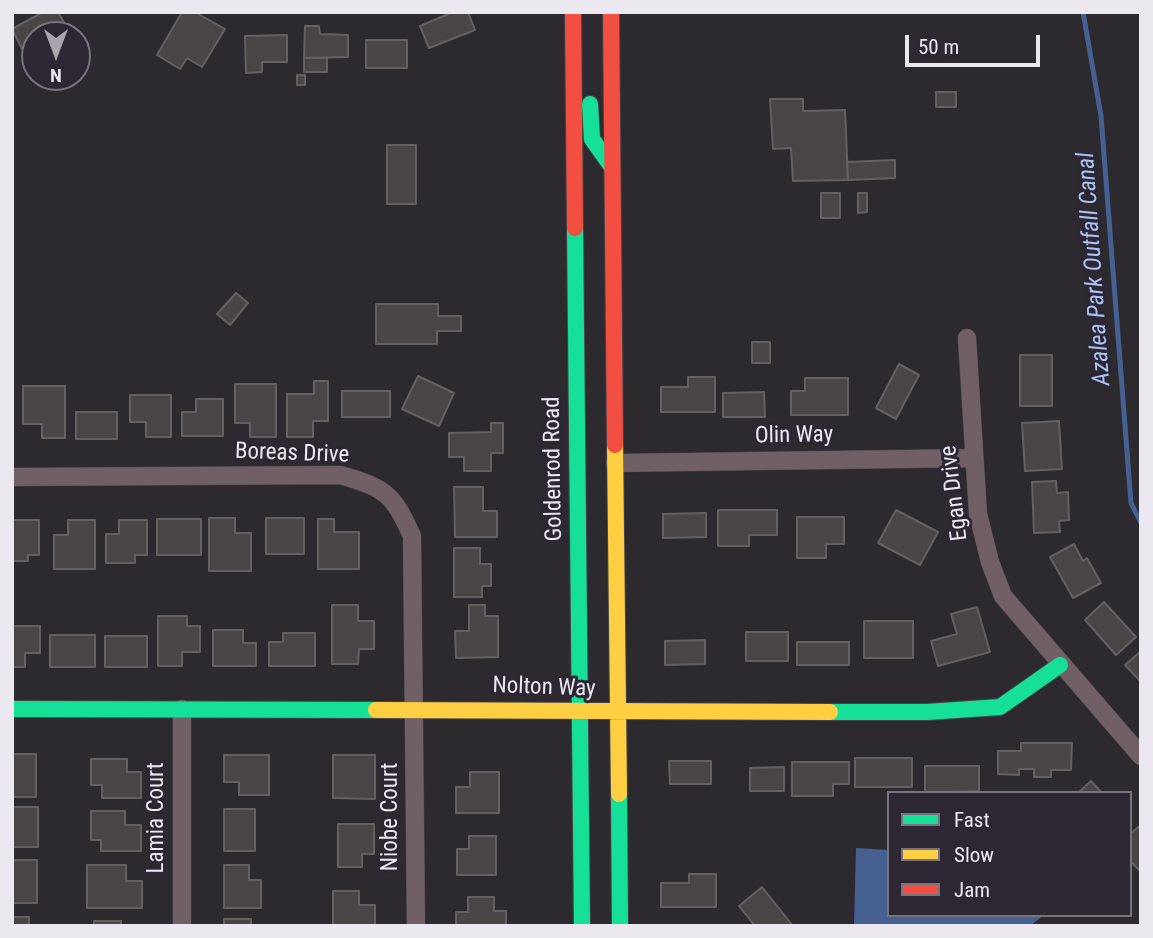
<!DOCTYPE html>
<style>
body{margin:0}
#map{position:relative;width:1153px;height:938px;overflow:hidden;background:#2c2a2f;font-family:"Roboto Condensed",sans-serif}
canvas{display:block}
.frame{position:absolute;inset:0;border:14px solid #ebe8f0;pointer-events:none}
.legend{position:absolute;left:887px;top:791px;width:245px;height:126px;box-sizing:border-box;background:#2c2732;border:2px solid #78747e;margin:0;padding:9px 12px;list-style:none;font-size:21px;color:#ebe8f0}
.legend li{display:flex;align-items:center;gap:14px;height:35px}
.legend b{width:35px;border:2px solid #78747e}
.north{position:absolute;left:21px;top:21px;width:70px;height:70px;box-sizing:border-box;background:#2c2732;border:2px solid #78747e;border-radius:50%;rotate:180deg;font-size:19px;font-weight:700;line-height:28px;text-align:center;color:#ebe8f0}
.north::after{content:'';display:block;margin:auto;width:24px;height:32px;background:#a8a6ac;clip-path:polygon(50% 0,100% 100%,50% 72%,0 100%)}
.scale{position:absolute;left:905px;top:35px;width:135px;height:32px;box-sizing:border-box;border:4px solid #ebe8f0;border-top:0;padding-left:9px;font-size:21px;line-height:24px;white-space:nowrap;color:#ebe8f0;-webkit-text-stroke:5px #2c2732;paint-order:stroke}
</style>
<div id="map">
<canvas width="1153" height="938"></canvas>
<div class="frame"></div>
<ul class="legend">
<li><b style="height:9px;background:#16e098"></b>Fast</li>
<li><b style="height:9px;background:#ffcf43"></b>Slow</li>
<li><b style="height:9px;background:#f24e42"></b>Jam</li>
</ul>
<div class="north">N</div>
<div class="scale">50 m</div>
</div>
<script>
const g = document.querySelector('canvas').getContext('2d');
g.lineJoin = 'round';
function fill(path, color) { g.fillStyle = color; g.fill(path, 'evenodd'); }
function trace(path, color, width, dash) { g.strokeStyle = color; g.lineWidth = width; g.lineCap = dash ? 'butt' : 'round'; g.setLineDash(dash || []); g.stroke(path); }
function drawText(font, color, halo, rows, align = 'center') {
  g.font = font + ' "Roboto Condensed",sans-serif'; g.lineWidth = 6; g.setLineDash([]); g.textBaseline = 'middle'; g.strokeStyle = halo; g.fillStyle = color; for (const [text, x, y, turn = 0] of rows) {
    g.save(); g.translate(x, y); g.rotate((+turn || 0) * Math.PI / 180); g.textAlign = isNaN(turn) ? turn : align; if (halo) g.strokeText(text, 0, 0); g.fillText(text, 0, 0); g.restore();
  }
}
fill(new Path2D(`
 M856,848L889,850V915H1044L1030,926H854Z`), '#476092');
trace(new Path2D(`
 M1083,12L1101,116L1131,503L1141,523`), '#476092', 5);
const building = new Path2D(`
 M43,12H58L70,33L35,35V52L26,57L12,29Z
 M182,12H195L225,29L202,67L187,58L180,69L157,55Z
 M453,12H468L475,30L429,48L420,26Z
 M305,26H319L320,34L348,35V57L304,58Z
 M287,35V62H262V72L246,73L245,36Z
 M366,40H407V68H366Z
 M304,58H327V72H304Z
 M297,75H305V85H297Z
 M936,92H956V107H936Z
 M770,99H803V111L845,110L848,180L793,181L791,148L773,149Z
 M387,145H416V204H387Z
 M895,160V178L848,180L847,162Z
 M821,193H840V218H821Z
 M858,193H867V212L858,213Z
 M236,293L248,303L230,325L217,314Z
 M376,304H438V316H461V331H437V344H376Z
 M752,342H770V363H752Z
 M1020,355H1052V406H1020Z
 M899,364L919,375L896,419L876,408Z
 M418,376L454,393L439,426L402,409Z
 M688,377H715V412H661V387H688Z
 M805,378H848V415H791V391H805Z
 M314,381H328V421H313V437H287V394H314Z
 M235,384H276V437H250V423H235Z
 M23,386H65V438H42V424H23Z
 M342,391H390V417H342Z
 M764,392L765,417H723V393Z
 M130,395H171V437H146V422H130Z
 M196,399H223V436H182V412H196Z
 M76,412H117V439H76Z
 M1059,421L1062,469L1025,471L1022,423Z
 M491,423H503V453H491V471H464V457H449V433L491,432Z
 M1056,481L1057,493L1068,492L1069,520L1059,521L1060,532L1034,533L1032,482Z
 M454,487H483V511H497V537H455Z
 M718,510H777V535H749V546H718Z
 M896,510L938,532L920,565L878,543Z
 M706,513V537L663,538V514Z
 M797,517H844V544H826V558H797Z
 M209,518H235V533H251V571H209Z
 M266,518H304V554H266Z
 M157,519H201V555H157Z
 M318,519H334V532H359V569H318Z
 M13,520H39V555H28V561H12Z
 M68,520H95V569H54V535H68Z
 M119,520H147V555H135V563H106V534H119Z
 M1074,544L1083,561L1087,558L1101,583L1073,598L1050,557Z
 M454,548H480V564H491V586H482V597H454Z
 M1104,602L1136,637L1116,655L1085,620Z
 M332,605H358V621H374V649H359L358,664H332Z
 M469,605H485V616H498V657L456,658L455,631H469Z
 M977,607L990,652L938,666L931,641L957,634L951,614Z
 M158,616H187V626H200V652H182V666H158Z
 M864,621H913V658H864Z
 M12,626H40V653H25V667H12Z
 M213,630H243V643H256V666H213Z
 M746,632H788V661H746Z
 M283,633H315V666H269V642H283Z
 M50,635H95V667H50Z
 M105,636H147V667H105Z
 M705,640V664L665,665V641Z
 M797,642H849V665H797Z
 M1141,651V682L1125,665Z
 M1021,743H1072L1071,770H1051V777H1034V769H1019V775L998,774V751H1021Z
 M12,754H36V797H12Z
 M224,755H269V795H239V782H224Z
 M333,755H375V799L333,798Z
 M855,758H912V787H855Z
 M91,759H127V772H141V798H102V785H91Z
 M669,761H711V784H670Z
 M792,762H849V784H833V796H792Z
 M925,766H979V791L925,793Z
 M784,767V791H750V768Z
 M470,772H499V813H456V787H470Z
 M1091,781L1102,793H1078Z
 M12,807H38V847H12Z
 M224,809H255V851H224Z
 M91,811H125V825H141V851H101V840H91Z
 M338,824H374V854H362V867H338Z
 M1138,827L1141,830V872L1130,861V834Z
 M469,836H496V875H457V849H469Z
 M12,860H37V903H12Z
 M87,865H126V881H142V908H87Z
 M224,865H249V880H261V908H224Z
 M689,874H716V907H661V883H689Z
 M762,887L793,926H755L739,906Z
 M333,891H359V905H375V926H333Z
 M468,897H494V911H506V926H456V912H468Z
 M12,917H29V926H12Z
 M224,919H251V926H224Z
 M94,921H121V926H94Z`);
fill(building, '#494546');
trace(building, '#646061', 2);
const street = new Path2D(`
 M967,338L978,514L990,562L1003,596L1141,756
 M615,463L974,458
 M12,477L340,475C386,488 393,494 412,536L416,926
 M182,709V926`);
const fast = new Path2D(`
 M590,104L592,139L612,167
 M575,228L582,926
 M12,709L376,710
 M830,712H927L1000,707L1060,665
 M619,794L620,926`);
const slow = new Path2D(`
 M615,445L619,794
 M376,710L830,712`);
const jam = new Path2D(`
 M573,12L575,228
 M611,12L615,445`);
trace(street, '#474549', 19);
trace(fast, '#474549', 18);
trace(slow, '#474549', 18);
trace(jam, '#474549', 18);
trace(street, '#706065', 18);
trace(fast, '#16e098', 16);
trace(slow, '#ffcf43', 16);
trace(jam, '#f24e42', 16);
drawText('23px', '#ebe8f0', '#2c2732', [
 ["Olin Way",794,436,-1],
 ["Boreas Drive",292,454,2],
 ["Goldenrod Road",554,469,-91],
 ["Egan Drive",955,493,-97],
 ["Nolton Way",544,688,2],
 ["Niobe Court",391,817,-90],
 ["Lamia Court",157,818,-90]
]);
drawText('italic 24px', '#aac3f4', '#2c2732', [
 ["Azalea Park Outfall Canal",1095,269,-94]
]);
</script>
